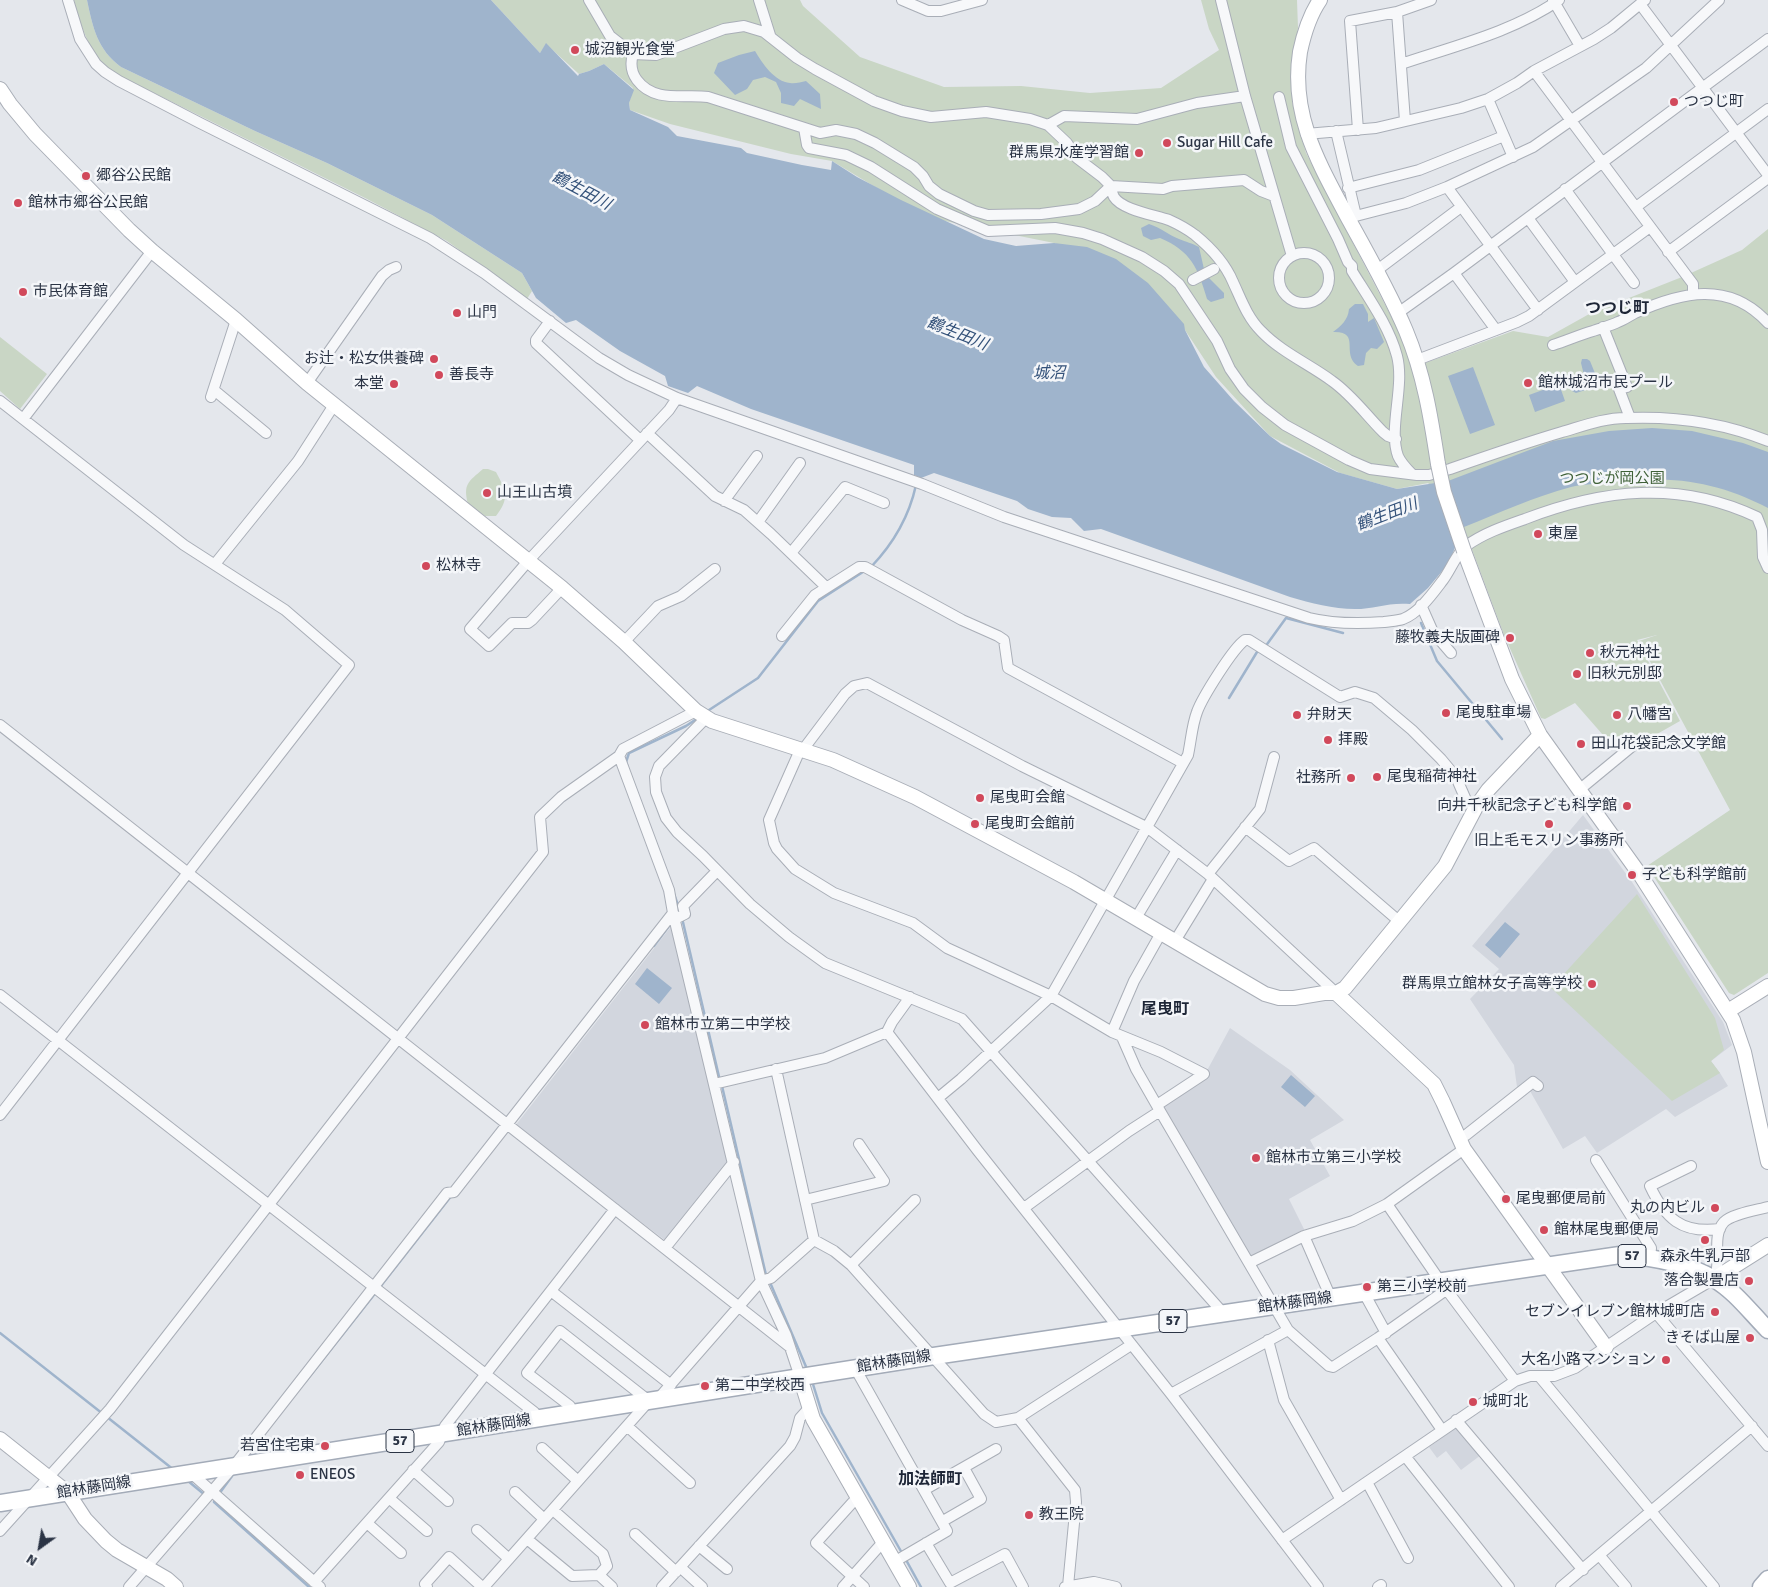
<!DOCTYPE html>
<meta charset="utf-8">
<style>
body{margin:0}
#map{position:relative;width:1768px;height:1587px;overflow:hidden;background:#e4e7ec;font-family:Signika,sans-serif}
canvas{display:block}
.north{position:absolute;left:15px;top:1522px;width:50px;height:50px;-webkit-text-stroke:4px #f4f6f9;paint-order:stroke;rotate:212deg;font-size:14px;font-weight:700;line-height:20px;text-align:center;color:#2b3445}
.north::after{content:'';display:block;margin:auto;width:18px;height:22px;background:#2b3445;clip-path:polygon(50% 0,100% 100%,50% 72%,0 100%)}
</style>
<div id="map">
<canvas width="1768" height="1587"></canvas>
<div class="north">N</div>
</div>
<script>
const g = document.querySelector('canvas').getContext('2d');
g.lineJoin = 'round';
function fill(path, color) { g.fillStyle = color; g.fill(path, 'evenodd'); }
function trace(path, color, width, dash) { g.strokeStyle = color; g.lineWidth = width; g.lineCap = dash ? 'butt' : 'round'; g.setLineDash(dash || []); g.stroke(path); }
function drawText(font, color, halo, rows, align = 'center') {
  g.font = font + ' Signika,"Noto Sans JP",sans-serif'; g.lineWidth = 5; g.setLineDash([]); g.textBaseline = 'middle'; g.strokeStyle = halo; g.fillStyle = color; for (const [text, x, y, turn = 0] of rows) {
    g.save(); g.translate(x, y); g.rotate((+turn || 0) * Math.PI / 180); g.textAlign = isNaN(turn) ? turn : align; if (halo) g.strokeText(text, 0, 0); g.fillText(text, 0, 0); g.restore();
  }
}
fill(new Path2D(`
 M1583,815L1632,882L1723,1022L1732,1045L1711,1061L1720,1073L1728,1086L1675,1117L1666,1109L1597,1153L1585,1136L1563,1149L1530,1091L1524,1095L1517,1087L1514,1065L1470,999L1499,969L1472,946Z
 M673,924L729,1160L666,1241L515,1126Z
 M1230,1028L1290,1070L1344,1120L1310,1140L1330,1176L1289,1199L1305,1231L1297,1233L1250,1258L1160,1105L1203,1078Z
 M1457,1427L1481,1455L1461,1470L1446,1451L1437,1458L1429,1447Z`), '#d2d6de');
fill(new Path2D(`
 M74,0H87C93,28 97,49 121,67L255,131L327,163L432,215L522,273L532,291L527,299L447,241L367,199L110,71C89,51 81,27 74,0Z
 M491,0H800L803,6L860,57L944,87L1021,86L1090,93L1161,88L1219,50L1209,29L1201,0H1297L1298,28L1294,53L1292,102L1306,153L1417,366L1513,331L1548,337L1591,313L1682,277L1742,250L1768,229V973L1734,995L1729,993L1647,866L1730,810L1639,641L1657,635L1637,640L1680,721L1643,742L1635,751L1610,743L1575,703L1545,719L1541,718L1504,635L1459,515L1428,483L1397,489L1340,473L1270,436L1216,377L1185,330L1124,266L1054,243L925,217L832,161L791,154L670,124L630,110L629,103L633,88L604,64L589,71L579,74L546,44L540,53Z
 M0,337L47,374L20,409L0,391Z
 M483,469H488L496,472C506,491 510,498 496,516H485L468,504C463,484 468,482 483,469Z
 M1637,894L1715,1018L1724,1050L1711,1061L1720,1073L1672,1101L1551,988Z`), '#c9d6c5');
fill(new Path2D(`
 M87,0H491L540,53L546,43L578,76L579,74L589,71L604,64L634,90L629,103L630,110L668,127L677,136L741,148L747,153L802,165L831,170L832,161L857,177L901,200L984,239L1016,246L1054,243L1087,247L1116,259L1148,283L1184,324L1185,330L1204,367L1234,401L1270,436L1281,444L1337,472L1397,489L1448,481L1553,441L1609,431L1652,428L1692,431L1743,443L1768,452V508C1715,480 1667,475 1609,482C1596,484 1583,484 1571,487C1534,497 1499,513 1464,527L1448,564L1428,588L1410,604C1389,602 1374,609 1355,609C1333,609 1311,603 1290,597L1101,529L1084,531L1071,518L1052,517L1028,509L1017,501L934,473L921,478L914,475V465L751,409L697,386L688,393L668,386L665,376L620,351L576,320L566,323L536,298L522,273L432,215L327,163L255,131L121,67C97,49 93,28 87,0Z
 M755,51C762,63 775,82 790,83C795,84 801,82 806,81L820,94L821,109L800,99L794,106L781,103V93L776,82L765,77L753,80L747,89L735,95L714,73L718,63L739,55Z
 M1149,224C1162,228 1168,235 1179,239C1186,242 1192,243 1199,247L1204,269L1208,277L1224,293V298L1211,302L1207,299C1198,268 1191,251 1160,238L1151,240L1143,236L1141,228Z
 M1355,304H1363L1368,314V322L1374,318L1384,342L1377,349L1371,348L1366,353L1364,365L1358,366C1340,354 1362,331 1333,332C1341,326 1348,320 1349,309Z
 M1582,359H1587L1590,361L1599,383L1598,386L1576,393L1572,391L1570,385L1572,382L1582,377L1584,375L1581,363Z
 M1473,367L1495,425L1470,434L1448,376Z
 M1559,384L1565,401L1535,412L1529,395Z
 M1505,922L1520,934L1500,958L1485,945Z
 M647,968L672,988L659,1004L635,984Z
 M1291,1075L1315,1096L1305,1107L1281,1087Z`), '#9fb4cc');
trace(new Path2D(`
 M871,567C893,544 909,517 916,485
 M1421,623L1437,661L1502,739
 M1265,647L1286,618L1343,633
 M1229,698L1257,652L1260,650
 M706,712L758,678L818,601L866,570
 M627,765L626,762L629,753L686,726L698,718
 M674,894L679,908
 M682,918L720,1081
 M654,946L672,922
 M722,1086L766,1275
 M769,1280L807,1369
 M380,1287L452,1195
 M0,1333L103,1414
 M306,1381L377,1291
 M812,1381L822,1413L902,1553
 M107,1417L174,1470
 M188,1481L205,1495
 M219,1494L235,1472
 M216,1499L214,1502L309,1587
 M905,1558L921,1587`), '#9fb4cc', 2.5);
const street = new Path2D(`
 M68,0L80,39L96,64L105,72L119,81L200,123L430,238L484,273L599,358L628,375L677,398L922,484L1004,517L1309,618C1334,624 1358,624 1384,622C1390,621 1397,621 1403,619C1419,613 1433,593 1443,580C1450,571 1458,551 1466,546C1484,533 1505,526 1525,519C1603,489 1679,480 1757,517L1762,530L1763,557L1768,568
 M589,0L610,36L633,54L656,55L724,29L744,26L764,32L797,58L815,69L874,101L902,111L931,117L986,112L1030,119L1048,125L1067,143L1077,158L1102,177L1111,186L1163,189L1172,186L1244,180L1261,191L1274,196
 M759,0L770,35
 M902,0L928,11H941L982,0
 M1221,0L1245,96L1292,256
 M1553,0L1580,46
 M1640,4L1768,175
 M1397,12L1405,121
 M633,54C630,64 631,72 637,80C654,103 684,94 708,97L820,133L836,130L856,134L875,143L914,167L923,176L929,186L939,194L974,211L988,215L1041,214L1079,209L1095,201L1111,186
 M1401,64C1454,46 1513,32 1559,0
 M1534,71L1693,284V294
 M1279,97L1291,147L1338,239L1348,262L1352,266V271C1368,297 1389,326 1397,356C1405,387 1388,428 1398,456C1401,463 1407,469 1412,474
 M1488,99L1513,157
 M1048,125L1064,116L1137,119L1197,103L1245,96
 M804,128L807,145L809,148L846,155L871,167L937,209L988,231L1055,228L1083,233L1102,239L1142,257L1164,271L1179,284L1217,341L1230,369L1244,389L1262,407L1285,425L1349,460L1370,469L1417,475H1429L1450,469C1487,456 1525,443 1562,432C1583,426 1604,418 1626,418C1675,416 1722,422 1768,441
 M1358,130L1350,21L1397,12L1431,0
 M1336,131L1356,216
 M1306,134L1376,128L1461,108L1488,99L1517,83L1534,71L1594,39L1611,28L1645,0
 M1111,186C1112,190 1112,194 1114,197C1122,210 1155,215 1169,220C1178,224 1187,229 1195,235C1211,248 1225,263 1233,282C1241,299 1247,317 1261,331C1281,352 1309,364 1332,381C1352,395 1366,415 1383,432L1388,436L1396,439
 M1447,187L1538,310
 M1348,188L1419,170L1504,136
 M1565,189L1634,283
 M1636,207L1768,109
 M1348,218L1406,203L1447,187L1533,147L1646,68L1719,0
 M1528,218L1575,282
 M1668,252L1768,178
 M1279 278a25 25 0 1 1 50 0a25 25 0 1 1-50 0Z
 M1376,271L1461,207
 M1454,273L1496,330
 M1193,280L1214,269
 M1398,313L1454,273L1768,39
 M550,321L536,340V343L640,440
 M1603,327L1627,387L1619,389L1630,418
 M1553,345C1566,341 1579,335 1593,331C1601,328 1610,326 1618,322C1624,320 1629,316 1635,313C1681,292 1729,280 1768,323
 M1417,360L1517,322L1529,316L1650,227
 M307,383L382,276L389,270L396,267
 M214,390L266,433
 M211,397L236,320
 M0,401L184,545L285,610L349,665L0,1115
 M23,419L152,251
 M647,433L715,496L744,510L771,534L826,587
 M724,501L757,456
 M758,522L800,463
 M791,553L845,487L884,503
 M215,564L298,461L334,405
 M562,588L532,620L528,623H512L489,646L470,629L529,560L669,410L677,398
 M1421,605L1433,632L1451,653
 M782,636L815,595L859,567H865L962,620L998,636L1004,640L1008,668L1183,763
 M624,642L658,606L681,596L715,569
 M696,711L623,749L619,756L669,890L673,913L761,1281L786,1335L800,1377
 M706,718L659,766L655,777L656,792L666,818L677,832L703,856L750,904L789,937L825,963L962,1019L1224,1314
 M0,725L790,1347
 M1579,790L1636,743
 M1245,827L1289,861L1314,848L1400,922
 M1208,874L1260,809L1274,757
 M1136,918L1177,850
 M675,919L685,914L683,906L717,871
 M1175,941L1213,879
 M0,995L534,1412L540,1419
 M887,1032L978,1151L1171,1394L1318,1587
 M1112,1032L1134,981L1161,933
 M776,1069L814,1240
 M714,1084L825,1058L887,1032L892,1022L910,997
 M938,1098L961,1079L1051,996L1188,755C1191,741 1192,725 1197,712C1202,698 1233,648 1245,640H1249L1340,697L1355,692L1374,698L1412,730L1441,759L1456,777L1466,800L1476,807
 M1157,1105L1204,1074L1161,1052L1112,1032L1051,996L947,948L913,923L834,893L795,869L777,849L774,843L769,820L800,750L805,747L845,694L854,686L867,683L1022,766L1148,828L1208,874L1336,993
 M1160,1111L1288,1330L1329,1366L1333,1367L1378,1338L1446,1290
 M1458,1139L1466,1135L1533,1082L1538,1086
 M1596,1160L1651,1248L1650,1259
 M1691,1166L1650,1186C1665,1218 1681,1234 1720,1229
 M805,1200L884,1181L859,1144
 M1387,1204L1440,1281L1515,1381
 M1024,1208L1129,1131L1160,1111L1136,1069L1122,1037
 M1304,1236L1353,1221L1387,1204L1464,1149
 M665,1248L734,1162
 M1249,1263L1304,1236L1331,1298
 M851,1265L915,1200
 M551,1291L671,1385
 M1364,1293L1386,1333
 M1656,1313L1768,1446
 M1378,1338L1442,1430
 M1268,1340L1284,1400L1341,1500
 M855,1368L947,1531L894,1562
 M1539,1376L1714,1587
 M1171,1394L1288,1330
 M658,1399L761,1281L771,1278L814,1240L834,1251L851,1265L984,1414L996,1422L1018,1418L1131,1345
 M1018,1418L1075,1490L1076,1502L1068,1586
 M1456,1420L1583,1570
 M627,1426L690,1483
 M542,1448L578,1481
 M1405,1456L1509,1587
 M413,1470L448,1501
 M191,1473L320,1587
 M1367,1482L1408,1558
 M924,1490L996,1449
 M515,1492L544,1519
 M389,1498L427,1531
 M858,1499L852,1503L816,1543L864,1587
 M553,1510L603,1554L607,1566L599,1575
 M943,1521L981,1499L964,1468
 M367,1523L401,1553
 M477,1530L509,1559
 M0,1531L110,1409L543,852L540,817L561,797L619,756
 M635,1534L676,1572
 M527,1539L572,1576L599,1575L612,1587
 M1282,1540L1515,1381L1530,1376H1554L1575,1368L1656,1313L1714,1279C1715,1276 1717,1272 1717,1268C1719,1254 1713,1234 1724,1222C1732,1214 1757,1210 1768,1207
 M926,1543L950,1583L1005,1554L1023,1587
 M699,1546L727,1569
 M1600,1556L1626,1587
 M680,1567L702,1587
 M314,1582L439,1442L445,1426L615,1209
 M129,1587L233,1467L447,1193L454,1192L673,913
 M427,1587L425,1584L449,1557L482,1587
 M484,1587L649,1401L560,1331L527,1373L570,1406L572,1413
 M662,1587L790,1446L795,1437L800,1418L809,1408
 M843,1587L883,1542
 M1065,1587L1094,1582L1116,1587
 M1378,1587L1381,1585
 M1561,1587L1752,1426`);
const secondary = new Path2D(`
 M1320,0C1309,16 1304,33 1300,52C1290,117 1320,165 1349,220C1369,256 1390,293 1406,331C1424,374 1431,418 1438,464
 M0,89L10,104L35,134L129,230L152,251L236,320L307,383L562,588L624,642L696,711L712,721L833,760L915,797L1074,882L1265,994L1279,998H1294L1324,993H1336L1345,988L1445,866L1476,807L1488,790L1540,735
 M1464,551L1512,679L1540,735L1641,876L1733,1020L1744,1052L1768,1162
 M1336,993L1434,1084L1443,1102L1464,1149L1606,1347
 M1728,1011L1768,986
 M1714,1279L1768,1245
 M800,1377L813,1419L909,1587
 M0,1439L68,1493L85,1519L106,1541L117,1550L167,1579L176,1587`);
const primary = new Path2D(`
 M0,1503L934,1356L1620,1255C1651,1257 1687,1263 1714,1279C1735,1291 1751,1313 1768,1330
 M1761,1587L1768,1579`);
trace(street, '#a9aeb7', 12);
trace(secondary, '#a9aeb7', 16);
trace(primary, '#a3abb8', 19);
trace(street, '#f7f8fa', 10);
trace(secondary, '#fff', 14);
trace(primary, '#fff', 16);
const secondaryBridge = new Path2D(`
 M1438,464L1444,492L1464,551`);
trace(secondaryBridge, '#a9aeb7', 16, []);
trace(secondaryBridge, '#fff', 14);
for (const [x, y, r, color] of [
 [575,50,5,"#d1495b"],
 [1674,102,5,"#d1495b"],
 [1167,143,5,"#d1495b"],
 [1139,153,5,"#d1495b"],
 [86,176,5,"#d1495b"],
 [18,203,5,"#d1495b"],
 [23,292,5,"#d1495b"],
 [457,313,5,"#d1495b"],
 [434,359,5,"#d1495b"],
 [439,375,5,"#d1495b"],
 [1528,383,5,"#d1495b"],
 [394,384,5,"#d1495b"],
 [487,493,5,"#d1495b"],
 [1538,534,5,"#d1495b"],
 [426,566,5,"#d1495b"],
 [1510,638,5,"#d1495b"],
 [1590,653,5,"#d1495b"],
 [1577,674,5,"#d1495b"],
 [1446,713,5,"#d1495b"],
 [1297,715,5,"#d1495b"],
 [1617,715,5,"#d1495b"],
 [1328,740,5,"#d1495b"],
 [1581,744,5,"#d1495b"],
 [1377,777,5,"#d1495b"],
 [1351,778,5,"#d1495b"],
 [980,798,5,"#d1495b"],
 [1627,806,5,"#d1495b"],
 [975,824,5,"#d1495b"],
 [1549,824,5,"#d1495b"],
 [1632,875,5,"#d1495b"],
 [1592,984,5,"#d1495b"],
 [645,1025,5,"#d1495b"],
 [1256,1158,5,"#d1495b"],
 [1506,1199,5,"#d1495b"],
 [1715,1208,5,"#d1495b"],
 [1544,1230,5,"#d1495b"],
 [1705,1240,5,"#d1495b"],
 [1749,1281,5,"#d1495b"],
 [1367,1287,5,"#d1495b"],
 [1715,1312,5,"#d1495b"],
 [1750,1338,5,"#d1495b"],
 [1666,1360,5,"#d1495b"],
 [705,1386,5,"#d1495b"],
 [1473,1402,5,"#d1495b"],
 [325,1446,5,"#d1495b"],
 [300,1475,5,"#d1495b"],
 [1029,1515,5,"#d1495b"]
]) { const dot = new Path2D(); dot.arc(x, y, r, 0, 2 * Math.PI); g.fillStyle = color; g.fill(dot); trace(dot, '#f4f6f9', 2); }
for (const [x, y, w] of [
 [1632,1256,28],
 [1173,1321,28],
 [400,1441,28]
]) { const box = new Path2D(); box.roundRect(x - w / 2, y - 11.5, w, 23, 4); g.fillStyle = '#f4f6f9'; g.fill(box); trace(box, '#2b3445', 1); }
drawText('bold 14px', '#2b3445', null, [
 ["57",1632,1256],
 ["57",1173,1321],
 ["57",400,1441]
]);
drawText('15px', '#2b3445', '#f4f6f9', [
 ["城沼観光食堂",585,50],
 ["つつじ町",1684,102],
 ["Sugar Hill Cafe",1177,143],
 ["群馬県水産学習館",1129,153,"right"],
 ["郷谷公民館",96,176],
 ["館林市郷谷公民館",28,203],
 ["市民体育館",33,292],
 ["山門",467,313],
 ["お辻・松女供養碑",424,359,"right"],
 ["善長寺",449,375],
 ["館林城沼市民プール",1538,383],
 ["本堂",384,384,"right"],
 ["山王山古墳",497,493],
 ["東屋",1548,534],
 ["松林寺",436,566],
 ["藤牧義夫版画碑",1500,638,"right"],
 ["秋元神社",1600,653],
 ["旧秋元別邸",1587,674],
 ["尾曳駐車場",1456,713],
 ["弁財天",1307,715],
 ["八幡宮",1627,715],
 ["拝殿",1338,740],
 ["田山花袋記念文学館",1591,744],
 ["尾曳稲荷神社",1387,777],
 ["社務所",1341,778,"right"],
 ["尾曳町会館",990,798],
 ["向井千秋記念子ども科学館",1617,806,"right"],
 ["尾曳町会館前",985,824],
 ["旧上毛モスリン事務所",1549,841,"center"],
 ["子ども科学館前",1642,875],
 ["群馬県立館林女子高等学校",1582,984,"right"],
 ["館林市立第二中学校",655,1025],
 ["館林市立第三小学校",1266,1158],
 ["尾曳郵便局前",1516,1199],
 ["丸の内ビル",1705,1208,"right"],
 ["館林尾曳郵便局",1554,1230],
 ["森永牛乳戸部",1705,1257,"center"],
 ["落合製畳店",1739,1281,"right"],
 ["第三小学校前",1377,1287],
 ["セブンイレブン館林城町店",1705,1312,"right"],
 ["きそば山屋",1740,1338,"right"],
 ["大名小路マンション",1656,1360,"right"],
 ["第二中学校西",715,1386],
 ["城町北",1483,1402],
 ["若宮住宅東",315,1446,"right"],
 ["ENEOS",310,1475],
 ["教王院",1039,1515]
], 'left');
drawText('15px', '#3f6138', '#f4f6f9', [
 ["つつじが岡公園",1612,479]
]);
drawText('15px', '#2b3445', '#f4f6f9', [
 ["館林藤岡線",1295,1303,-8],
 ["館林藤岡線",894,1362,-9],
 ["館林藤岡線",494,1426,-9],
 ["館林藤岡線",94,1488,-9]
]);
drawText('italic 16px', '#34527a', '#f4f6f9', [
 ["鶴生田川",581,191,28],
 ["鶴生田川",957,334,22],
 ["城沼",1049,374],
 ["鶴生田川",1387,515,-21]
]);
drawText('bold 16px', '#1d2536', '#f4f6f9', [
 ["つつじ町",1617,309],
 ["尾曳町",1165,1010],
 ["加法師町",930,1480]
]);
</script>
